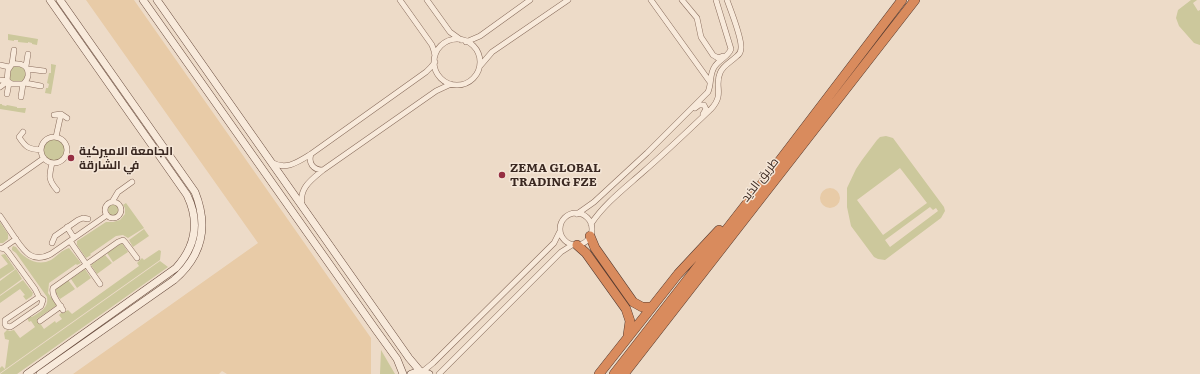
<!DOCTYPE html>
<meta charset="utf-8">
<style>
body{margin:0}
canvas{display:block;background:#eddbc8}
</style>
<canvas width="1200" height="374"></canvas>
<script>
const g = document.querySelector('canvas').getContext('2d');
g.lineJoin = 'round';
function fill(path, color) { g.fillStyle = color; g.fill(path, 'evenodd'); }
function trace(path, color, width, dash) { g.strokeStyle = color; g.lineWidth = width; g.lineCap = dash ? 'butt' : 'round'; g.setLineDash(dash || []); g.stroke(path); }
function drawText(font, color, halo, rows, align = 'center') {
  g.font = font + ' Literata,Cairo,serif'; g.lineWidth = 3; g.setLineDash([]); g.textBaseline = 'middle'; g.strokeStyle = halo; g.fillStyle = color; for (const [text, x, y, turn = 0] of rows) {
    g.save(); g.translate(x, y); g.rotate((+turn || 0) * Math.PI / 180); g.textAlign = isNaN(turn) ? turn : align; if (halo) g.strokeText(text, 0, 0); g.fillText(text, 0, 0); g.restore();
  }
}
fill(new Path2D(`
 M1191,0H1197L1193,3L1198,11L1200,10V45L1194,43L1179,26L1176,18L1178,10Z
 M8,34L38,39L37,45L32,44V43L28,42V43L18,42V40H14V41L8,40Z
 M51,64L56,65L51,94L45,93L46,88H48L49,84L47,83L49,73H51Z
 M14,66L21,67L25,70V78L23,82H13L10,80V69Z
 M0,104H2V105L6,106L7,105L17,107V108H26L25,113L0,109Z
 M886,136L893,138L944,207L945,211L941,218L885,260L878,259L874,257L851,226L847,207V188L856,169L862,160L877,140L880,137ZM900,168L927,203L883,235L857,200ZM930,207L933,210L936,208L938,211L890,247L885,240Z
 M43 150a11 11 0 1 1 22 0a11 11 0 1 1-22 0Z
 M126,203L144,228L128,238L123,235L116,236L90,254L91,255L86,258L77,245V241L106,222H113L120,220L125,214V208L123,205Z
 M108 210a6 6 0 1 1 12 0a6 6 0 1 1-12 0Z
 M0,222L8,234V239L3,243H0Z
 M144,229L149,236L133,247L129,240Z
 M122,243L128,252L113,262L107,253Z
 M13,246L16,247C23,258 37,267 51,260C57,256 62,250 69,248L81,263L77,265L76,264L49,283L48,293L57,305L37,319L44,329L55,321L56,323L62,319L59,315L62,312L63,313L68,310L72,314L139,266L137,263L142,258L144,260L159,250L161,251L160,260L0,373V368L2,366L5,369L9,340L5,339L4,333L7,330L10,331L14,330L20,338L35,327L31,321L29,322L27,318L29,317H32C40,312 49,308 47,297L16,253L12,250V248Z
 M5,254L15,269L0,279V269L8,264L1,255Z
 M105,255L112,263L97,274L91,265Z
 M160,261L168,267L17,374H0Z
 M16,269L22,279L0,295V281Z
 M85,269L91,278L77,288L71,279Z
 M23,280L33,293L32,296L26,300L23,296L25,295L20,289L0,303V296Z
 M68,280L75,289L60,299L54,290Z
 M381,350L395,374H380Z`), '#ccc89c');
fill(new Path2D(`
 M86,0H134L371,338V374H227L222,371L219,374H73L258,243Z
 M820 198a10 10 0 1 1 20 0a10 10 0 1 1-20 0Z`), '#e8cba7');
const street = new Path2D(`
 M400,0L432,45L434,51L435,56
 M427,0L450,32L461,40
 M651,0L710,82
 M682,0L697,18L701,37L713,55L718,58L723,56
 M434 62a23 23 0 1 1 46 0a23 23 0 1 1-46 0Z
 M466,42L480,36L530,0
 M12,64C21,63 29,65 28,76C27,80 26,82 23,84H12L7,81L8,70Z
 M12,64L14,50
 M0,65L9,67
 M26,66L28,54
 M480,66L492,52L568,0
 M28,69L44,71
 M0,80L7,81
 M25,83L41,86
 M0,87L8,81
 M7,94L9,83
 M21,97L23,84
 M695,108L699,105H704L706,109L703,114
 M54,115L61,114L67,118
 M23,132L19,137C26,148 29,149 41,150
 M41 150a13 13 0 1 1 26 0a13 13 0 1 1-26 0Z
 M56,137L61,114
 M311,154C308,163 313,170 323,170
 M271,162C286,171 298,162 311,154L426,72L431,67L435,62
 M52,163C49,176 48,180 57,190
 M0,189L44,158
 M112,202L118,192L132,182
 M105 210a8 8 0 1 1 16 0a8 8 0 1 1-16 0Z
 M302,205C299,188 311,180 323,170L436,91L451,84
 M560 229a16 16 0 1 1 32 0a16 16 0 1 1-32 0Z
 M577,214L594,202L647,153L708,92C712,83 709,74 715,66C720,59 728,57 731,49L716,0
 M0,216C5,223 10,231 15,238C24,251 32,264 51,254L107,215
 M591,224C604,204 625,188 643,172C666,152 689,130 711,109C725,94 714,87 720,73C723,65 731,62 737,56C740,54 741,51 741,48C742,38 731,11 727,0
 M67,227L74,238
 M70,241L100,284
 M52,243L55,236L78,220L83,218L88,219
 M0,248L5,249L8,252L35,289L39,297
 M3,248L16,239
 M39,297L43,300L41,306L12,326L10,327L6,326L5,324V320Z
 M63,310C59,303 51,296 53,288L118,242L123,240L125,242L137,258
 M40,321L61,306
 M422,372L433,363L554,243L560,231
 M439,374L561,252L572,245`);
const secondary = new Path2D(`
 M143,0L376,330L397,359L403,374
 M157,0L409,358L420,371
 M27,374L176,268C196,246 200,222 187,195L50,0
 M40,374L174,280C202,256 209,227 195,192L60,0
 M411,374L420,371L429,374`);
const highway = new Path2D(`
 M590,236L595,248L633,302L642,307H652
 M577,245L586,253L626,309L630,321L628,335
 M599,374L678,274L719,230
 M614,374L758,189L902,0
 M624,374L915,0`);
trace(street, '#896d5d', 6);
trace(secondary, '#6b4e40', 8);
trace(highway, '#573c31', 10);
trace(street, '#f8eadb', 5);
trace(secondary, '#f8eadb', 7);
trace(highway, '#d98b5d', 9);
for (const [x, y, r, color] of [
 [71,158,4,"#962f43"],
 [502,175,4,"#962f43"]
]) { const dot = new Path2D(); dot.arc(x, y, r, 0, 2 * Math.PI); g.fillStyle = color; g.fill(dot); trace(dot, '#f5e7d8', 1.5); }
drawText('bold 12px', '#3a2821', '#f5e7d8', [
 ["الجامعة الاميركية",79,151],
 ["في الشارقة",79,165],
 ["ZEMA GLOBAL",510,168],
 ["TRADING FZE",510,182]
], 'left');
drawText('12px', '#3a2821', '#f5e7d8', [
 ["طريق الذيد",760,180,-52]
]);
</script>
